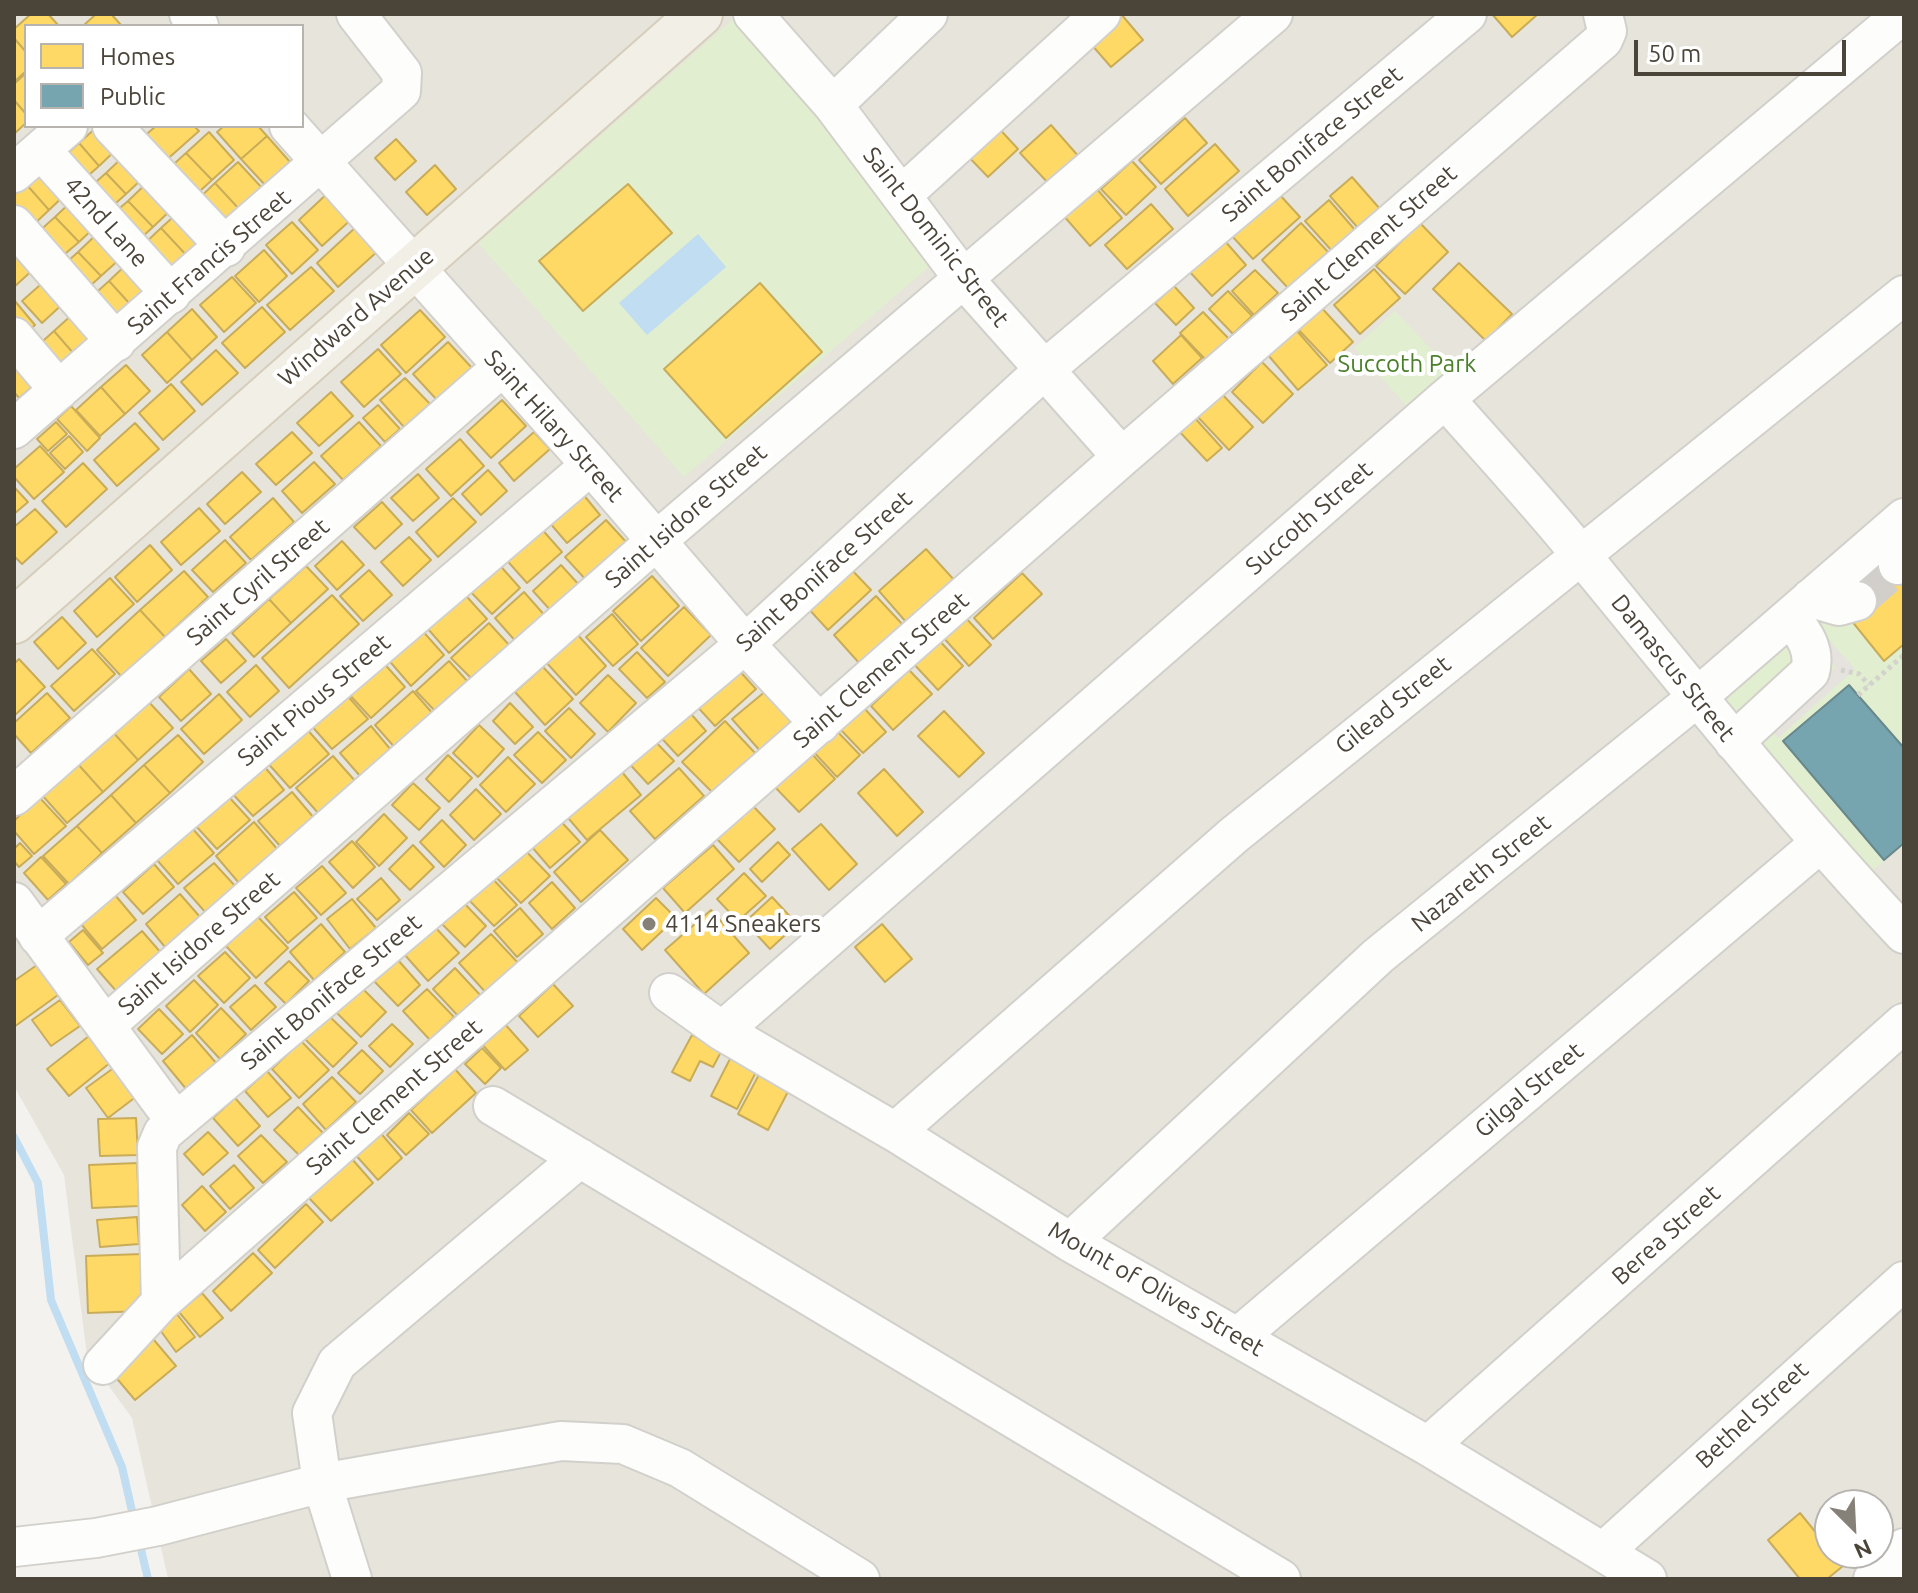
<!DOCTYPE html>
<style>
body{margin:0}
#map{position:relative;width:1918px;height:1593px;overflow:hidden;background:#f4f2ee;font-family:Ubuntu,sans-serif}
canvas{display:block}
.frame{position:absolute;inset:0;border:16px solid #4b4439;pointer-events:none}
.legend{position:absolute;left:24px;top:24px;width:280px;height:104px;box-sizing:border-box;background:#fff;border:2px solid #b7b4b0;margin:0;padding:10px 14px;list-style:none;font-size:24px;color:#4b4439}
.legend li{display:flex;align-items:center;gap:16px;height:40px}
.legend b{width:40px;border:2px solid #b7b4b0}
.north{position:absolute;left:1814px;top:1489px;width:80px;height:80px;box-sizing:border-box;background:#fff;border:2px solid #b7b4b0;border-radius:50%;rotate:156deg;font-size:22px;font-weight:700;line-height:32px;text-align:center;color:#4b4439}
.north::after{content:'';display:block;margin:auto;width:28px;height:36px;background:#868178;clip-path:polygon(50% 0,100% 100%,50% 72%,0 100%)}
.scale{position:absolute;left:1634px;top:40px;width:212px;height:36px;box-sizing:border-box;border:4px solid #4b4439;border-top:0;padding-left:10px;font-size:24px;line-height:28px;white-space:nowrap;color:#4b4439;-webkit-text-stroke:6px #fff;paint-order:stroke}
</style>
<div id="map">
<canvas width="1918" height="1593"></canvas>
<div class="frame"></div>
<ul class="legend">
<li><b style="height:22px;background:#ffd966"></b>Homes</li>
<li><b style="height:22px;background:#76a5af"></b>Public</li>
</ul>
<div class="north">N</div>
<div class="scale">50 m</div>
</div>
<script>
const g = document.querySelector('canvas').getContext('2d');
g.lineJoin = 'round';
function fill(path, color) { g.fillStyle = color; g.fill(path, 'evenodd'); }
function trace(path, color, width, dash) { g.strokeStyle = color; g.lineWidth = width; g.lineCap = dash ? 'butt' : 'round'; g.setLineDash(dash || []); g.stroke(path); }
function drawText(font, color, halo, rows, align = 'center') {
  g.font = font + ' Ubuntu,sans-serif'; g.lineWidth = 8; g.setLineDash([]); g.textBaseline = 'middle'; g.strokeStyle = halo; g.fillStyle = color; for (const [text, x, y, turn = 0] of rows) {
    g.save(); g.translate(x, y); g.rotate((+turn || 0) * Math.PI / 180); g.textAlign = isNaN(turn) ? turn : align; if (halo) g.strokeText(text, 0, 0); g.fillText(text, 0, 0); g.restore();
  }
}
fill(new Path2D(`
 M14,14H1904V1579H168L132,1418L87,1356L64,1175L14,1086ZM26,26H302V126H26ZM1830,1505H1878V1553H1830Z`), '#e7e4dc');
fill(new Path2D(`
 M739,14L943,255L684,477L478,243Z
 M1395,311L1458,377L1416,416L1354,348Z
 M1904,539V843L1863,879L1714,699Z`), '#e1eecf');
fill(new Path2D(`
 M1811,620L1855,669L1778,738L1769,727L1836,667L1802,629Z`), '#e6e3df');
fill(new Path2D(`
 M698,234L726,267L647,335L619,303Z`), '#c0ddf1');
const homes = new Path2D(`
 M31,14H48L59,26H26V52L14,38V29Z
 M96,14H111L122,26H83Z
 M1111,14H1121L1143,40L1111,67L1084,36Z
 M1492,14H1538L1512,37Z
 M14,38L26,52V71L14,82Z
 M26,73V114L14,100V84Z
 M14,100L26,114V123L14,134Z
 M1185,118L1207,143L1161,184L1139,160Z
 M994,123L1018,149L988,177L964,152Z
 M1051,125L1080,158L1050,185L1020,153Z
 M98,126L118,148L99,166L79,143Z
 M156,126H194L199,131L163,163L141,139Z
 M224,126H258L267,136L241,159L217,132Z
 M209,132L234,160L212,180L186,153Z
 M267,136L290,162L265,185L241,159Z
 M396,139L416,161L395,180L375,158Z
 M79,143L99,166L80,183L59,161Z
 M1215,144L1239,171L1188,216L1165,189Z
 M186,153L212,180L189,201L164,173Z
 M124,156L144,177L126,194L106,173Z
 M1132,161L1156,187L1126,215L1101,189Z
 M238,162L263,189L240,210L215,183Z
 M47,165L70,190L49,210L26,184Z
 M435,165L456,189L427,215L406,192Z
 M106,173L126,194L107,211L87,190Z
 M1352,177L1380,209L1358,228L1330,196Z
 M149,181L174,207L153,227L128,201Z
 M215,183L240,210L218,231L193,204Z
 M26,184L49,210L29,229L14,213V195Z
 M628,184L672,233L583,311L539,261Z
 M1096,188L1122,218L1090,246L1063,215Z
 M331,190L355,216L322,246L299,220Z
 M1279,194L1300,217L1253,259L1232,236Z
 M74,199L97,225L79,242L55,217Z
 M1329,200L1355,230L1332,251L1305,221Z
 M128,201L153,227L131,247L106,220Z
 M1151,204L1173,229L1127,269L1105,245Z
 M182,209L209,239L189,258L161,228Z
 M55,217L79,242L59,259L36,234Z
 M292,222L318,250L292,274L266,245Z
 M1301,223L1328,252L1288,288L1262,260Z
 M1420,223L1448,252L1405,294L1376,266Z
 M357,226L379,250L338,287L317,263Z
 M161,228L189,258L168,277L141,247Z
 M99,232L122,257L101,276L78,252Z
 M1224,240L1246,265L1212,296L1189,271Z
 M14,249L37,266L14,287Z
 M264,250L287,276L259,302L235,276Z
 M78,252L101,276L80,295L58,270Z
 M130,261L151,284L130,304L109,281Z
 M1459,263L1512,314L1486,341L1433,289Z
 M311,267L334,291L290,330L267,305Z
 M1374,269L1400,298L1360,334L1334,305Z
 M1255,270L1278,293L1254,315L1232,291Z
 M232,277L256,303L224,332L200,305Z
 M48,278L67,300L42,323L22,301Z
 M109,281L130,304L109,323L88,300Z
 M760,283L822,352L726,438L664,369Z
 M1174,286L1194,308L1176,325L1155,303Z
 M1228,291L1252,316L1233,334L1209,309Z
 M14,300L35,325L20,338L14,331Z
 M1319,305L1353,342L1330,363L1296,327Z
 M262,307L285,332L245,368L222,343Z
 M192,309L217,337L192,360L167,332Z
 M420,310L445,337L406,373L381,345Z
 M1203,312L1229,339L1206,360L1180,333Z
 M74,313L94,336L74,354L54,331Z
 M54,331L74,354L54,372L34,349Z
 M1297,331L1327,365L1298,390L1268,355Z
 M167,332L192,360L167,383L142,355Z
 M1181,335L1202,358L1173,384L1153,361Z
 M448,342L472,368L437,400L413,374Z
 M378,349L401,374L364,407L341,382Z
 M216,350L238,373L202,405L181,382Z
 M1262,362L1293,394L1263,423L1232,392Z
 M21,363L38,382L19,398L14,392V369Z
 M126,365L150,391L125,414L101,387Z
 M405,378L430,404L404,427L380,400Z
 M171,384L195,411L163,440L139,413Z
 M101,387L125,414L100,436L76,410Z
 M331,392L353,416L319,446L297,423Z
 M1221,393L1253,427L1229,450L1197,416Z
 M502,400L526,426L491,458L467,432Z
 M378,405L400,429L385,442L363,418Z
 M71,406L100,438L87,451L57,419Z
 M1193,416L1222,448L1207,461L1178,430Z
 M56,422L67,434L48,451L37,439Z
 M359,422L381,446L343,480L321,456Z
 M135,423L159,449L117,486L94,460Z
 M292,432L312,453L276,485L256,464Z
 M534,432L550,449L514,481L499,463Z
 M69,436L83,452L65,469L50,453Z
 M460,439L484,466L451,496L426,469Z
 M40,446L64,472L34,499L14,477V469Z
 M314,462L335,484L302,513L282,491Z
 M83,463L107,489L66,527L42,501Z
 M488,470L507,491L481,515L462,494Z
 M242,472L261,492L225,524L207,504Z
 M418,474L439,498L413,521L391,498Z
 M14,487L28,502L14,514Z
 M582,493L600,515L567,543L549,522Z
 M273,498L294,522L251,560L230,537Z
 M453,498L476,522L438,557L416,532Z
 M382,502L402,524L375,549L354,527Z
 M199,508L220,531L181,565L161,542Z
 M35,509L57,532L22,564L14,556V527Z
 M606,520L628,544L587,581L565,557Z
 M538,525L562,552L527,583L503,556Z
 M409,537L431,560L403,586L381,562Z
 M225,540L246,563L213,592L192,570Z
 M342,541L364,565L337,590L315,566Z
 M150,545L172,570L137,602L115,577Z
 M926,549L955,581L907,623L879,591Z
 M1884,560L1900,579L1870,604L1854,585Z
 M496,561L520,588L492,614L466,587Z
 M561,565L580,586L552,612L533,591Z
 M306,566L328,589L291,623L269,599Z
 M849,567L871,590L828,630L806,606Z
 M369,570L392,595L363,621L340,596Z
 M184,571L208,597L165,637L140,610Z
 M1022,573L1042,594L993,639L974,618Z
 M652,576L679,606L641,641L613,611Z
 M1904,576V644L1884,661L1851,620Z
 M110,578L134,604L97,637L74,611Z
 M458,587L487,619L449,653L421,621Z
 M524,592L547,618L518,644L495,618Z
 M332,595L359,624L289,688L262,658Z
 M876,596L903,625L860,664L834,635Z
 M269,599L291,623L254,657L232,633Z
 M684,607L711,635L668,676L641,648Z
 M140,610L165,637L121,676L97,650Z
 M612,614L638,644L613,666L586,637Z
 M964,616L991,645L969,666L942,636Z
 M62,617L86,643L58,669L34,642Z
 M489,623L510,646L473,680L451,658Z
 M419,627L444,655L411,686L386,657Z
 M576,633L606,666L576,695L545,661Z
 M936,637L963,666L938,690L911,661Z
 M226,639L246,661L221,683L201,661Z
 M92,649L115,674L74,711L51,686Z
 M637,652L665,682L647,698L619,669Z
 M19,659L45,687L14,716V664Z
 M381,660L405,687L371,718L346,691Z
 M449,661L469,683L436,712L416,691Z
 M256,665L279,691L250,717L227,692Z
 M734,665L756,689L715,726L693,702Z
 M543,667L573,699L545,725L515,692Z
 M189,669L211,694L181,721L159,697Z
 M909,670L932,694L893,730L871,706Z
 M608,675L636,703L608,732L580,703Z
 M767,690L796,724L762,753L732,719Z
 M413,691L434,715L397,750L375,725Z
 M47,693L70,718L31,753L14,734V723Z
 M345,693L368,719L332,749L310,724Z
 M219,694L242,720L204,754L181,729Z
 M147,700L173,728L138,760L112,731Z
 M510,703L533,727L515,744L493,721Z
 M684,706L706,731L678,756L655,731Z
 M569,708L595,734L571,758L545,731Z
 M864,708L886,732L863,753L841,730Z
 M944,711L984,753L959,777L918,736Z
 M725,721L756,754L714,794L682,762Z
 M479,725L504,749L478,777L453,753Z
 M304,726L329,754L290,788L265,760Z
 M371,726L391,750L360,776L340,753Z
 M833,727L860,755L837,777L810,748Z
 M112,731L138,760L103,792L77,763Z
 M538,732L566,760L542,783L514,755Z
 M178,735L203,762L170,793L144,765Z
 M650,736L674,761L648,784L625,759Z
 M811,753L835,779L799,812L774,786Z
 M448,755L472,778L449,802L426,779Z
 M333,756L356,782L319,814L296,788Z
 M508,757L535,784L506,812L480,785Z
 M77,763L103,792L67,823L42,795Z
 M144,765L170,793L136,823L111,795Z
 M263,765L284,790L253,816L231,792Z
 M617,766L641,795L587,840L563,812Z
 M679,768L704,796L655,839L630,811Z
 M884,769L923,812L897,836L858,793Z
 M413,783L440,808L419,830L392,805Z
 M476,789L501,814L474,840L450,815Z
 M292,792L314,818L281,847L258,821Z
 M111,795L136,823L102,853L77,826Z
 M228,796L250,820L217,849L195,825Z
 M39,797L66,826L34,854L14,831V821Z
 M753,806L775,829L739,862L717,839Z
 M384,814L407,838L379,866L356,842Z
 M555,815L580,842L550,868L526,840Z
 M442,820L466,845L444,867L420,842Z
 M254,822L278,850L239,883L216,856Z
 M821,824L857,864L829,890L792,849Z
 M77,826L102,853L69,884L43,856Z
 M193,829L214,853L178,884L157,860Z
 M600,830L628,860L581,902L554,872Z
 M352,841L375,867L353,888L329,862Z
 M778,842L790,855L762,882L750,869Z
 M20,843L32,856L19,867L14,861V849Z
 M413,845L434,867L410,890L389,869Z
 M713,845L734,869L685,913L663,888Z
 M521,846L550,876L521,903L492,873Z
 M41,857L66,884L48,900L24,873Z
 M214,863L236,887L206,913L184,888Z
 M154,864L174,887L143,914L123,892Z
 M322,866L346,893L321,915L296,888Z
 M744,873L766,896L738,921L717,899Z
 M381,878L400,900L377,920L357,899Z
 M492,878L517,905L494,926L469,900Z
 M552,882L575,908L552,929L529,903Z
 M294,892L317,918L288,943L265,917Z
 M180,894L200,917L165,947L146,924Z
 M115,895L136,920L102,949L81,924Z
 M772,897L797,924L770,949L745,922Z
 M656,898L676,918L642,950L623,929Z
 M352,899L376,928L350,949L327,919Z
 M462,901L486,926L465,947L440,922Z
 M520,908L543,934L517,957L494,931Z
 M711,910L749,953L704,994L665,950Z
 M257,916L288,948L256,978L226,946Z
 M321,924L345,952L314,980L290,952Z
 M882,924L912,959L885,982L855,947Z
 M435,927L459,953L428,981L404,954Z
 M83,930L103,953L88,965L69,942Z
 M142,931L162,954L117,992L97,969Z
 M491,934L520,965L488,995L459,963Z
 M225,952L250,978L224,1003L198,976Z
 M398,960L420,985L398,1006L374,981Z
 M289,961L309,981L286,1004L265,983Z
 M37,965L58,995L14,1027V981Z
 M455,968L482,997L460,1018L433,989Z
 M194,980L218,1005L190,1032L166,1006Z
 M553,984L573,1006L538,1037L519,1016Z
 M255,985L276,1007L251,1030L230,1007Z
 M359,985L386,1012L361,1037L334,1010Z
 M427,989L454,1017L430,1040L403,1011Z
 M60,1000L80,1026L51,1046L32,1020Z
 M221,1008L246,1034L220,1059L196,1033Z
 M159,1009L183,1034L162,1054L138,1029Z
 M328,1015L357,1043L333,1067L304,1038Z
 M503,1022L528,1050L505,1070L480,1042Z
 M392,1024L413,1044L390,1067L369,1046Z
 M192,1035L217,1064L187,1090L163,1061Z
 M692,1035L722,1050L713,1067L700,1061L690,1081L672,1072Z
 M89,1036L111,1062L69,1096L47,1069Z
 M301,1041L329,1070L299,1098L272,1069Z
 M482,1048L501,1068L485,1084L465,1064Z
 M362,1050L383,1071L360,1094L338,1073Z
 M731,1057L757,1070L737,1109L711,1096Z
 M115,1067L137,1096L108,1118L86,1088Z
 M455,1069L476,1093L432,1133L411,1110Z
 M762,1069L792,1084L768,1130L738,1114Z
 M267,1071L291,1098L268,1117L245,1091Z
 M332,1077L356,1102L326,1130L303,1104Z
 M235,1098L260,1126L238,1146L213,1118Z
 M298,1107L323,1133L299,1155L274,1130Z
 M409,1113L429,1134L406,1155L387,1135Z
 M136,1118L138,1155L100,1156L98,1119Z
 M378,1130L402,1158L378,1180L353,1152Z
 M208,1132L228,1153L203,1175L184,1154Z
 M261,1135L287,1162L263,1183L238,1156Z
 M352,1159L373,1183L331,1221L309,1198Z
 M137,1163L139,1206L92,1208L89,1165Z
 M234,1165L254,1188L230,1209L210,1186Z
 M202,1186L226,1212L205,1231L182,1205Z
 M306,1204L323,1222L275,1268L258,1250Z
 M137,1217L139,1244L100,1247L97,1220Z
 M253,1253L272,1273L231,1311L213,1291Z
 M142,1254L145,1311L88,1313L86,1256Z
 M202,1293L223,1318L200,1337L179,1312Z
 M176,1313L195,1337L176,1352L158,1327Z
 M148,1333L176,1366L135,1400L108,1368Z
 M1800,1513L1843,1566L1827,1579H1800L1768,1540Z`);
fill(homes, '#ffd966');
trace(homes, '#c9ac58', 2);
const public = new Path2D(`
 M1849,685L1904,748V843L1884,860L1783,741Z`);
fill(public, '#76a5af');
trace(public, '#69888c', 2);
trace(new Path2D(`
 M14,1137L38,1183L51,1300L122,1467L134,1520
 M139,1541L148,1579`), '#c0ddf1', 8);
trace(new Path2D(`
 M1857,601L1898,565`), '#d2cfca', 38, [38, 19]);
const minor = new Path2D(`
 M189,14L199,26
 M753,14L833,105L963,278L1122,457
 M833,105L928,14
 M112,126L226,247
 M289,126L591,465L745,644L820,724
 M41,150L171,294
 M14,173L68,126
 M903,194L1101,14
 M14,225L116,342
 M14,337L59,390
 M1445,399C1491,451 1538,502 1581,555C1687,684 1790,813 1904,934
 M14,429L401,91L402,73L356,14
 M1898,565L1904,557
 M1811,598L1839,606L1857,601
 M1734,742L1810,672C1816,650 1804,634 1791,617
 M14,796L502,367
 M14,902L176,1122L163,1133L157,1147L161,1302L103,1365
 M38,936L591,465
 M669,993L722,1031L895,1132L1070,1242L1428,1446L1647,1579
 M106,1025L655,542L1273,14
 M722,1031L1445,399L1903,14
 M493,1106L1281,1579
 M176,1122L745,644L1044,370L1467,14
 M895,1132L1234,835L1904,295
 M1070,1242L1378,956L1695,699L1904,518
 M161,1302L1122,457L1603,40L1607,31L1603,14
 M1239,1336L1819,844
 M1428,1446L1904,1023
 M14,1547L96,1538L158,1526L322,1483L561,1441L623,1444L680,1468L860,1579
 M1603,1552L1904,1281
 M352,1579L322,1483L312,1413L337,1363L580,1158
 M1873,1579L1904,1548`);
const major = new Path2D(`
 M14,621L700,14`);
trace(minor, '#d2d0cb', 42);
trace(major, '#d6cebb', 48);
trace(new Path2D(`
 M1841,670L1859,674L1869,685
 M1858,695L1904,655`), '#d3d2cc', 5, [4, 4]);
trace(minor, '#fdfdfc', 38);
trace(major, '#f2efe6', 44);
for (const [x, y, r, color] of [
 [649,924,8,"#868178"]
]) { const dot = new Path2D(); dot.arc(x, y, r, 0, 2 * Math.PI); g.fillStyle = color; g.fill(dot); trace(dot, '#fff', 3); }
drawText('24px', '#4b4439', '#fff', [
 ["Saint Boniface Street",1312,144,-40],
 ["42nd Lane",106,222,48],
 ["Saint Dominic Street",936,237,52],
 ["Saint Clement Street",1369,243,-41],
 ["Saint Francis Street",209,262,-41],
 ["Windward Avenue",356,317,-41],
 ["Saint Hilary Street",554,426,48],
 ["Saint Isidore Street",686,516,-41],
 ["Succoth Street",1309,518,-41],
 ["Saint Boniface Street",824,571,-42],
 ["Saint Cyril Street",258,582,-41],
 ["Damascus Street",1673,668,51],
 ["Saint Clement Street",881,670,-41],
 ["Saint Pious Street",314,700,-40],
 ["Gilead Street",1393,705,-39],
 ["Nazareth Street",1481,873,-39],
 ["Saint Isidore Street",199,943,-41],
 ["Saint Boniface Street",331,992,-40],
 ["Gilgal Street",1529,1090,-40],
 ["Saint Clement Street",394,1097,-41],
 ["Berea Street",1666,1235,-42],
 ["Mount of Olives Street",1156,1289,30],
 ["Bethel Street",1752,1415,-43]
]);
drawText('24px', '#4a7f2a', '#fff', [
 ["Succoth Park",1407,364]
]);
drawText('24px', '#4b4439', '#fff', [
 ["4114 Sneakers",665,924]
], 'left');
</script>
